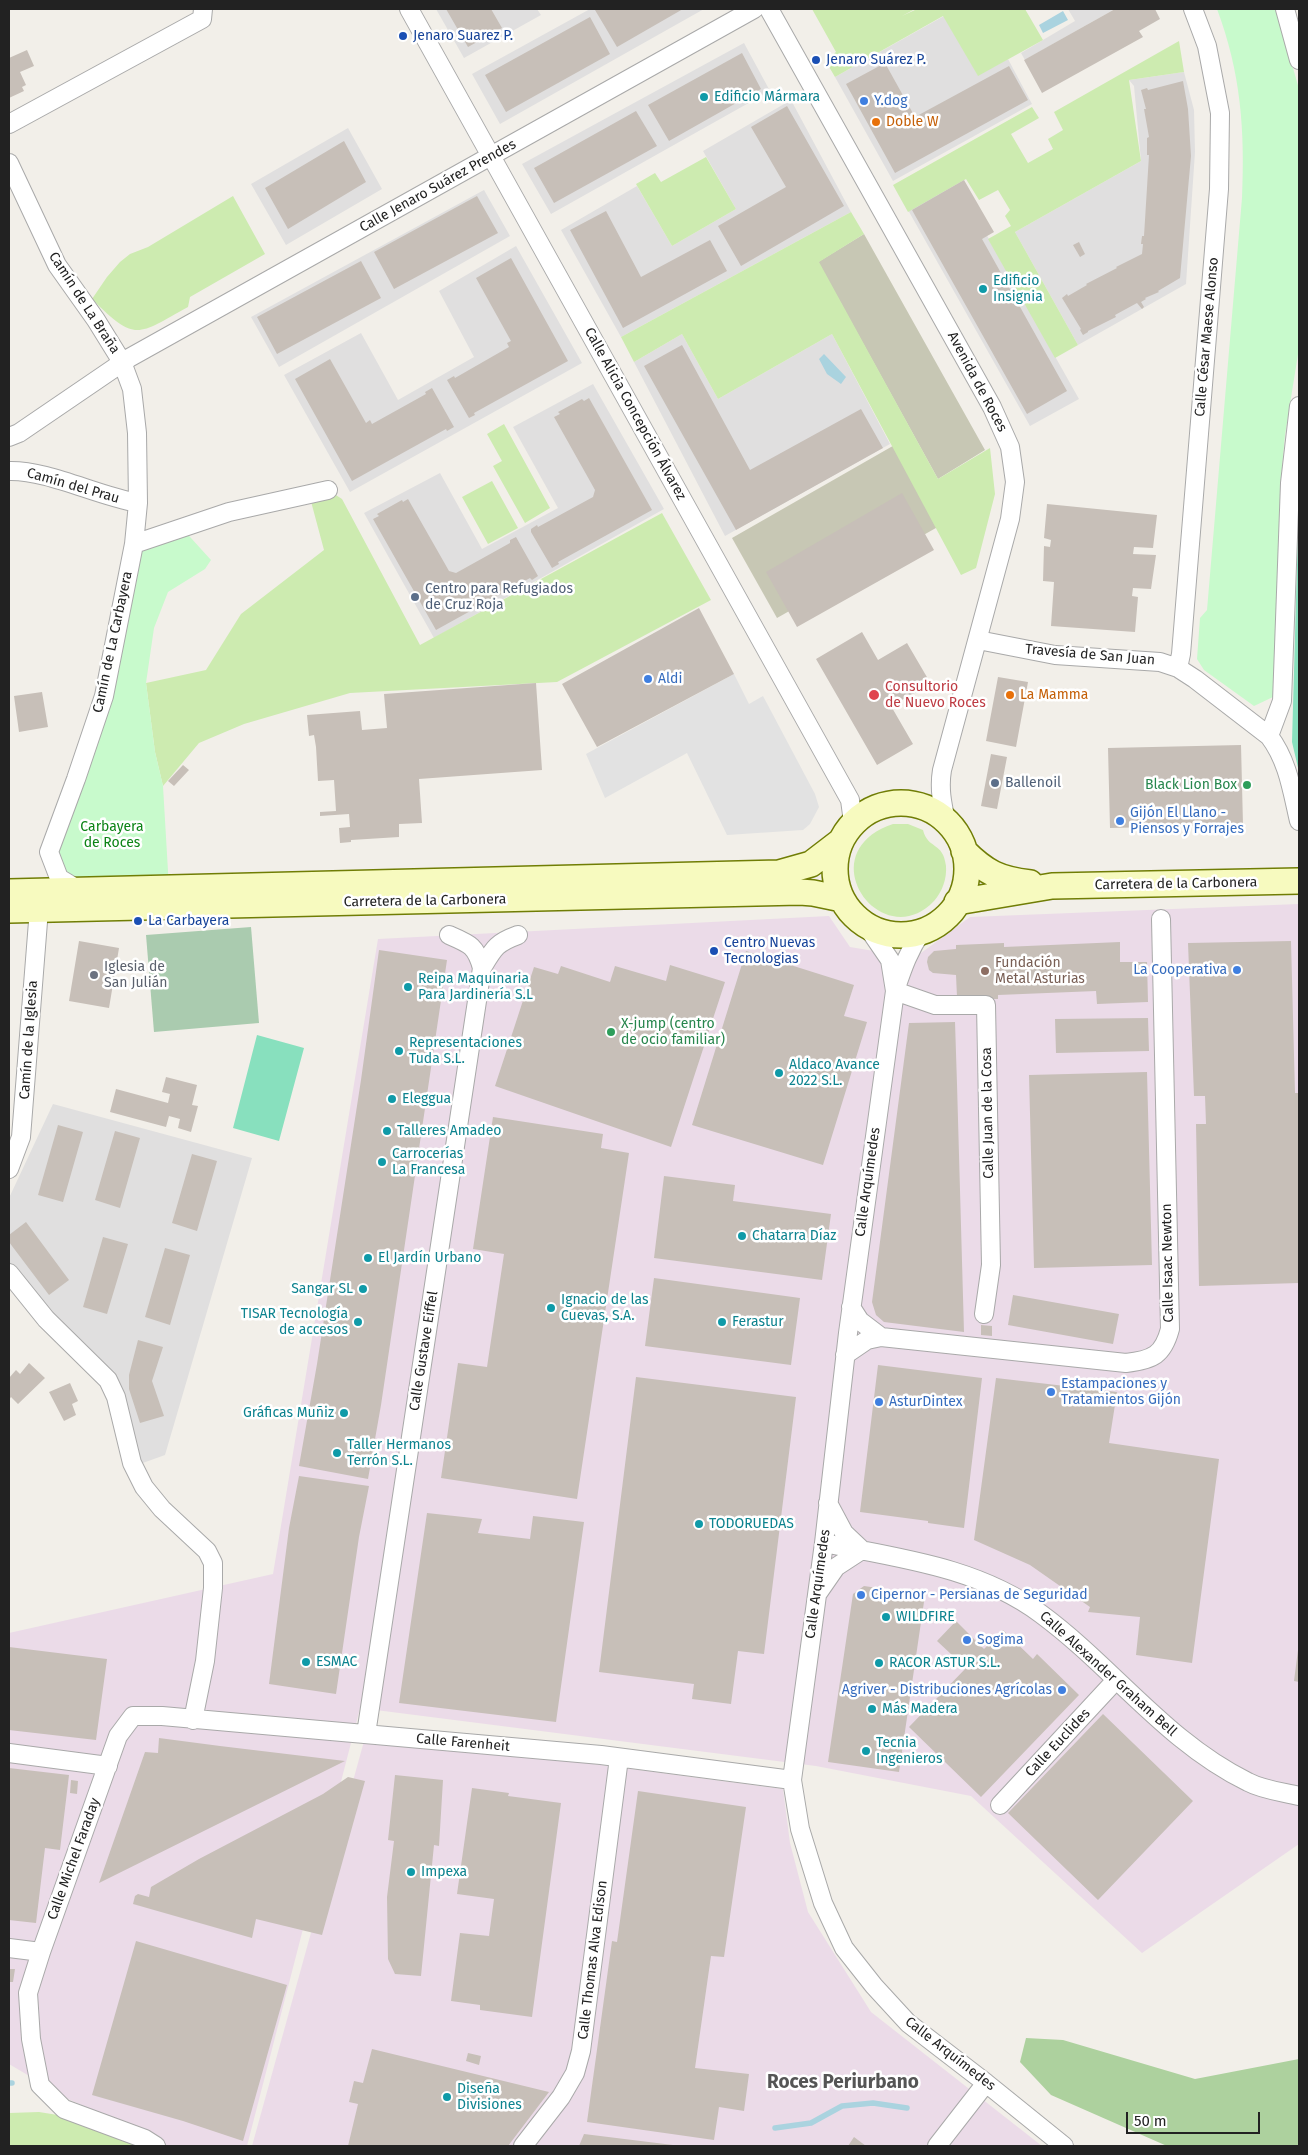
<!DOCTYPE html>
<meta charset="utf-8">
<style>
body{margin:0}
#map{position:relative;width:1308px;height:2155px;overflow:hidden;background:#f2efe9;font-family:"Fira Sans",sans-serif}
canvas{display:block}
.frame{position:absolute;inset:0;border:10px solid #222;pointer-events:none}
.scale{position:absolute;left:1126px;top:2112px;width:134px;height:22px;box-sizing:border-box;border:2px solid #222;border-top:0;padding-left:6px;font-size:15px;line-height:18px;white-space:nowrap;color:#222;-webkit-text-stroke:4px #fff;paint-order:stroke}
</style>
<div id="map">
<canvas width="1308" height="2155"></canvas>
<div class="frame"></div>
<div class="scale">50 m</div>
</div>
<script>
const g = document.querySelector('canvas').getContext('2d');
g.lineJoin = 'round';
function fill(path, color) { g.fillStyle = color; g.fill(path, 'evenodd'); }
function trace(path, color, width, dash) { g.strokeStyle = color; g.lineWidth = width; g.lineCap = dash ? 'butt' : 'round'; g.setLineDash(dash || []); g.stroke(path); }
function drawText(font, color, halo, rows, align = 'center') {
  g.font = font + ' "Fira Sans",sans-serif'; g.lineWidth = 5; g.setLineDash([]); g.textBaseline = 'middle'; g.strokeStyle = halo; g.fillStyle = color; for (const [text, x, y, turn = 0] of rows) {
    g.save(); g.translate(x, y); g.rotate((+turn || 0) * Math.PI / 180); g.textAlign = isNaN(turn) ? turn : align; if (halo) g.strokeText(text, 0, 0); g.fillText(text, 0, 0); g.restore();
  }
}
fill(new Path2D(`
 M436,9H537L541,15L464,58Z
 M590,9H704L500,124L472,74Z
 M1068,9H1115L1025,60L1021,53L1075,21Z
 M944,16L978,75L1008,59L1032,104L893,181L835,77Z
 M744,43L770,91L551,214L522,164Z
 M1184,72L1194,110L1195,152L1186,284L1078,345L1015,232L1141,161L1134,86L1129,80Z
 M791,100L851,212L621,337L561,230L637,186L672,246L736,209L703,151Z
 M348,128L382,189L286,245L251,184Z
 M958,184L1079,399L1030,426L908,210Z
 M484,190L510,236L279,367L251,317Z
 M516,246L582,363L350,492L284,375L361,333L398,400L474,357L439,291Z
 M682,334L718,399L832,334L890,444L725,536L634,362Z
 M593,384L664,509L434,638L364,513L440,473L482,549L558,508L513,427Z
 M53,1104L252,1158L165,1455L140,1464L118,1382L46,1310L9,1262V1198Z`), '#e0dfdf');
fill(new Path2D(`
 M1299,904V1844L1142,1953L971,1796L816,1766L360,1708L247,2146H163L147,2134L68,2099L9,2064V1633L273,1574L378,939L829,916L850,947L898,955L921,953L970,917Z
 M366,1734L783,1789L790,1843L808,1912L871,2012L1042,2146H252Z`), '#ebdbe8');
fill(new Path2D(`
 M864,234L985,450L938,479L818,262Z
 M905,439L950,520L777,618L732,538Z`), '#c7c7b4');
fill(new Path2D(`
 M812,9H915L902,16L917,9H1025L1043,40L978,76L943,16L835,77L825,60L836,52Z
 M1179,41L1184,72L1129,80L1141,161L1015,232L1078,345L1055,358L988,239L1011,226L1005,216L1010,210L998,190L979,200L966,179L908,212L893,185L1032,107L1039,118L1011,134L1028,163L1053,149L1048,139L1063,130L1054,112Z
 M706,157L736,209L672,246L636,184L655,173L661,182Z
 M233,196L265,254L190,297L188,307C137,335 136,343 92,299L107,277L120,262L130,254L148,247Z
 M851,212L864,234L819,262L938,479L990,448L995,494L976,568L961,575L832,334L718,399L682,334L634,362L621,337Z
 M504,424L550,508L525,523L493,466L502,461L487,434Z
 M492,481L518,528L488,544L462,497Z
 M328,490L342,499L420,645L662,513L711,600L557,682L350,693L244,724L199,743L163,786L155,752L146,683L206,670L241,614L324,550L309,494Z
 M893,824H908L923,830C928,850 943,841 946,866C947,879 942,892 934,901C882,956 807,853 893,824Z
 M39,2112L64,2116L141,2146H9V2113Z`), '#cdebb0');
fill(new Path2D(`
 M1026,2038L1063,2040L1195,2079L1299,2059V2146H1167L1051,2095L1020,2062Z`), '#add19e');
fill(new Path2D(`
 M251,927L259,1023L154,1032L146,935Z`), '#aacbaf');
fill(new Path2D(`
 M1217,9H1276L1299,89V348L1285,435L1281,479L1273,697L1254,706L1204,670L1197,659L1200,618L1207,610L1242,198C1245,130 1241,73 1217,9Z
 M181,527L211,560L205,569L168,592L154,628L146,683L155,752L163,786L169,888L79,890L51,863L76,779L134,544Z`), '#c8facc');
fill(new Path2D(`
 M1299,494V772L1292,742Z
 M257,1035L304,1048L279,1141L233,1128Z`), '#88e0be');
fill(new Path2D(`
 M734,674L749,704L763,696L815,794L819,807L810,824L803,830L727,835L687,753L605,798L586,754Z`), '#e2e2e2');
fill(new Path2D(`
 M1063,11L1068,20L1043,33L1039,25Z
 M824,354L846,377L841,384L827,374L819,359Z`), '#aad3df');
trace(new Path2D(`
 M9,2083H12
 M775,2128L811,2123L842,2106L873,2103L907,2108`), '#aad3df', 5.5);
fill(new Path2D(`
 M446,9H491L502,28L468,47Z
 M598,9H683L617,47L595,10Z
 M1115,9H1155L1160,19L1139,31L1143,37L1042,93L1024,60Z
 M590,17L610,54L506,112L485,75Z
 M27,50L34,66L20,72L26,85L22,87L24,91L9,98V58Z
 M742,53L761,89L669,141L648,105Z
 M885,63L915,117L1009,66L1028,100L895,173L846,84Z
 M1183,81L1188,109L1191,156L1180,278L1158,291L1159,292L1145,298L1146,299L1141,302L1144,307L1142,309L1137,303L1115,315L1116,317L1088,331V332L1083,335L1080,330L1081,329L1062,298L1067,294L1068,296L1087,285L1086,284L1117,268L1116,267L1142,254L1143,244H1141L1142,236H1144L1149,155H1147V138L1149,137L1144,109H1146L1141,90L1147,88L1148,90Z
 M787,106L844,206L741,266L718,226L786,187L751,127Z
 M636,111L657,146L554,203L534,168Z
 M344,141L366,182L288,229L265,188Z
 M964,180L994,232L982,239L1067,391L1027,414L912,210Z
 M477,196L498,233L394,289L374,252Z
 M606,211L641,277L710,240L727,271L623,328L570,230Z
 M1079,242L1085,254L1080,257L1073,245Z
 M511,258L568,361L474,413L475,415L469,418L447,380L454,376L455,378L509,347L507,343L511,341L476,278Z
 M361,261L381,298L277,354L257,317Z
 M682,345L750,470L861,409L883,448L736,530L644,366Z
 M330,359L366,423L370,420L372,424L426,394L425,392L432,388L454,427L447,431L446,429L352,481L295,379Z
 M589,398L652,510L558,562L559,564L552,568L531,532V529L537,525L538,527L593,497L595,490L554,417L560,414L558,412L582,399L584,401Z
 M902,493L934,550L797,627L766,572Z
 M408,499L449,571L456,573L510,543V540L516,537L538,576L532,580L530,578L436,630L373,519L379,516L377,514L402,500L403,502Z
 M1047,504L1157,515L1153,548L1134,547L1133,554L1156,555L1151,589L1133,588L1132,596L1138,597L1135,632L1051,626L1054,582L1043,581L1044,546L1050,547L1051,540L1044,538Z
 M699,608L734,674L597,747L562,684Z
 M862,632L878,660L907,643L931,684L891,706L913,744L877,765L816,659Z
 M998,677L1028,682L1016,747L986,741Z
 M536,683L542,770L419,779L422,823L399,824V837L351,840V842L340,843L339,828L350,827L349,814L320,816V812L336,811L334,780L318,781L316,747L314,735L309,736L307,715L360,711L362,730L387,728L384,694Z
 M42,692L48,727L19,732L14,696Z
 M1241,745L1243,825L1110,828L1108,748Z
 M991,754L1007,757L997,809L981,806Z
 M183,765L189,770L174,786L168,781Z
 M79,941L119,948L109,1008L69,1001Z
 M1291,941L1295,1093H1299V1283L1199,1286L1196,1124H1206L1205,1096H1194L1188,943Z
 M1120,942V962H1147L1148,1002L1097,1004L1096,991L998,995V999H985L984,995L957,997L956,975L933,973L929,970L927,962L928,957L934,951L956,949V945L1004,943V947Z
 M379,950L447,960L381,1405L368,1479L299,1466L317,1364L361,1080Z
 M746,951L854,985L844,1016L867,1022L823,1165L692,1125Z
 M670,965L725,982L671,1147L495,1086L534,967L558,974L561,966L610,982L615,966L666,981Z
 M1148,1018L1149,1051L1056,1053L1055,1019Z
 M955,1022L957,1084L964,1332L884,1322L876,1315L872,1302L909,1023Z
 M1147,1072L1152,1265L1034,1268L1029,1075Z
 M166,1077L197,1085L192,1105L198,1106L191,1132L178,1128L180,1119L169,1116L166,1127L110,1112L116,1089L168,1103L170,1094L162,1092Z
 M493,1117L603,1134L601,1148L629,1153L577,1499L441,1478L458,1363L487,1367L504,1254L473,1249Z
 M58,1125L83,1132L63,1202L38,1195Z
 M115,1131L140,1138L120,1208L95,1200Z
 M192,1154L217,1161L197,1231L172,1223Z
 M664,1176L735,1185L733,1201L831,1214L822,1280L654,1258Z
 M26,1222L69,1280L49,1295L9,1242V1235Z
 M103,1237L128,1244L107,1314L83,1307Z
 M165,1248L190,1255L170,1325L145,1317Z
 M654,1278L800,1298L791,1365L645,1346Z
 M1013,1295L1119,1314L1113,1344L1008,1325Z
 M981,1325L992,1326V1336L981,1335Z
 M138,1340L163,1347L152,1381L164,1416L140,1423L129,1389V1375Z
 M29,1363L45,1378L18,1404L11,1397L9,1400V1378L16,1370L20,1374Z
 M878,1365L982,1378L964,1528L928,1523V1521L860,1512Z
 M636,1377L796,1397L764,1654L738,1651L731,1704L692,1699L694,1684L599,1672Z
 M996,1378L1117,1392L1109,1443L1219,1459L1192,1663L1136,1655L1140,1617L1088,1612L1090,1607L1030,1565L974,1540Z
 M70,1383L78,1401L72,1404L76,1415L64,1421L49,1392Z
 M299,1476L369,1486L359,1537L336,1694L269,1684L289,1528Z
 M427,1513L482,1519L478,1533L530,1539L533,1516L584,1522L556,1722L399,1703Z
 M864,1586L925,1595L899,1772L828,1762L853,1594Z
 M956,1621L984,1649L1003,1630L1033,1659L1037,1654L1079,1695L981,1797L909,1727L966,1668L937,1641Z
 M9,1647L107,1659L96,1740L9,1730Z
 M1298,1650H1299V1682L1294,1681Z
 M1103,1714L1193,1801L1098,1900L1008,1813Z
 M159,1738L220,1746L345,1761L99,1883L145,1752L158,1753Z
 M9,1768L69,1775L60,1850L45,1848L36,1923L9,1920Z
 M395,1775L443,1780L439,1846L434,1845L421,1976L395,1974L388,1959L387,1897L394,1841L388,1840Z
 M348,1777L365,1781L322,1935L256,1919L252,1938L133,1904L135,1896L138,1894L149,1897L151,1887L199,1859L323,1794Z
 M71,1780L78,1781L77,1794L70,1793Z
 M472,1788L509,1793L508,1796L561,1803L532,2017L480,2010V2005L451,2001L460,1933L489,1936L494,1899L457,1894Z
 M638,1791L746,1807L724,1957L711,1956L695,2068L749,2074L744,2111L719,2107L714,2140L587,2122L612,1941L617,1942Z
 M136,1941L287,1985L243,2141L183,2121L92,2095Z
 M9,1969H15L13,1982H9Z
 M372,2049L549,2092L508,2146H348L358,2104L349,2102L354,2081L363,2083Z
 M468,2053L481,2056L479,2065L466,2061Z
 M584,2134L673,2145V2146H579Z
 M854,2137L866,2146H848Z`), '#c7bfb8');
const street = new Path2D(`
 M409,9L850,800L853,822
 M769,9L992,407L1010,447L1015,482L1010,519L942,770C939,788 942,803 946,821
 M1285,9L1299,60
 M9,124L202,19L203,9
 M9,163L57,265L96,320L122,362L132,389L137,433L138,503L134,544L104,696L76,779L49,852L59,878L79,890
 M9,437L19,433L129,358L754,9
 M9,471C48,470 97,496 138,503
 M134,544L229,512L328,490
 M978,640L1055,655L1160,662L1178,668L1195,679L1269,736C1288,761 1292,791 1299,821
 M1178,668L1181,654L1219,189L1220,113L1207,46L1193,9
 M1269,736L1282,701L1290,483L1299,406
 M866,925L890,960L895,991L848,1333L824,1543L792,1780L800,1829L823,1903L844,1948L874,1986L908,2023L986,2083L1064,2146
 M449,935C470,944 476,946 482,968
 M896,988C903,967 909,950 922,931
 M895,991L935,1005H986L991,1265L984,1314
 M9,1169L21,1137L39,909
 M9,1273L46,1319L108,1380L116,1397L132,1463L144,1487L162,1509L207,1551L213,1563V1588L205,1661L193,1720
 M851,1307L860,1321L881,1337
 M845,1355L867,1340L881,1337L1126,1363C1153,1360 1163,1355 1170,1329L1161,919
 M828,1503L844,1533L862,1550
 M824,1543C898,1558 978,1567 1041,1614C1113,1667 1166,1742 1248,1782C1263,1790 1283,1792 1299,1796
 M818,1593L836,1567L862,1550
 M366,1734L482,968C494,948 496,943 518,935
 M9,1753L108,1766
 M1000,1805L1116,1680
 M9,1948L41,1952
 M156,2146L145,2139L64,2109L40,2085L31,2039L28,1993L41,1952L118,1736L133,1716H162L601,1755L792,1780
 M523,2146L561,2097L575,2073L581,2051L619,1758
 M937,2146L986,2083`);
const secondary = new Path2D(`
 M835 869a66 66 0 1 1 132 0a66 66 0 1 1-132 0Z
 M964,851C986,873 999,879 1030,883
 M9,892L779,873L811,864L841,841
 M957,902L1052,886L1299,881
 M9,910L800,892L813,893L842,899`);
trace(street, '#a9a9a9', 20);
trace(secondary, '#707d05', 28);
trace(street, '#fff', 18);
trace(secondary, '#f7fabf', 25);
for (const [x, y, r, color] of [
 [403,36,5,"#1a4fb4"],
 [816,60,5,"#1a4fb4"],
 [704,97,5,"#0f9aa8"],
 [864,101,5,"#3f7fe0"],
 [876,122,5,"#e8710a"],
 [983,289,5,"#0f9aa8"],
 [415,597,5,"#5c6f8a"],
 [648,679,5,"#3f7fe0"],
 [874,695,6,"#e0444e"],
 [1010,695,5,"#e8710a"],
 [995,783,5,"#5c6f8a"],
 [1247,785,5,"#2e9e5b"],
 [1120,821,5,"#3f7fe0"],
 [138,921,5,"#1a4fb4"],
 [714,951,5,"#1a4fb4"],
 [1237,970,5,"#3f7fe0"],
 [985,971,5,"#8d6e63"],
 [94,975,5,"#6b7280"],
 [408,987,5,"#0f9aa8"],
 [611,1032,5,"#2e9e5b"],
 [399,1051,5,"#0f9aa8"],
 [779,1073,5,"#0f9aa8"],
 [392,1099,5,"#0f9aa8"],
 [387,1131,5,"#0f9aa8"],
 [382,1162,5,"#0f9aa8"],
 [742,1236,5,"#0f9aa8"],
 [368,1258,5,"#0f9aa8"],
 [363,1289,5,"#0f9aa8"],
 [551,1308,5,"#0f9aa8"],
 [358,1322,5,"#0f9aa8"],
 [722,1322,5,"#0f9aa8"],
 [1051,1392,5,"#3f7fe0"],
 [879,1402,5,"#3f7fe0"],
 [344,1413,5,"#0f9aa8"],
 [337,1453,5,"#0f9aa8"],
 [699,1524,5,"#0f9aa8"],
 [861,1595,5,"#3f7fe0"],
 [886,1617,5,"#0f9aa8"],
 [967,1640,5,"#3f7fe0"],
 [306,1662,5,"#0f9aa8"],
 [879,1663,5,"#0f9aa8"],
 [1062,1690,5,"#3f7fe0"],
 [872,1709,5,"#0f9aa8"],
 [866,1751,5,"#0f9aa8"],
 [411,1872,5,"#0f9aa8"],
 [447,2097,5,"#0f9aa8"]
]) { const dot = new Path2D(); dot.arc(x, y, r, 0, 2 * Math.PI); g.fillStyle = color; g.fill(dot); trace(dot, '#fff', 2); }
drawText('14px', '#164399', '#fff', [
 ["Jenaro Suarez P.",413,36],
 ["Jenaro Suárez P.",826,60],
 ["La Carbayera",148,921],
 ["Centro Nuevas",724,943],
 ["Tecnologias",724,959]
], 'left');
drawText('14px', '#0d838f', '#fff', [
 ["Edificio Mármara",714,97],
 ["Edificio",993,281],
 ["Insignia",993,297],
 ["Reipa Maquinaria",418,979],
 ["Para Jardinería S.L",418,995],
 ["Representaciones",409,1043],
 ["Tuda S.L.",409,1059],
 ["Aldaco Avance",789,1065],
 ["2022 S.L.",789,1081],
 ["Eleggua",402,1099],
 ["Talleres Amadeo",397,1131],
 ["Carrocerías",392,1154],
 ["La Francesa",392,1170],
 ["Chatarra Díaz",752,1236],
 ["El Jardín Urbano",378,1258],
 ["Sangar SL",353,1289,"right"],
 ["Ignacio de las",561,1300],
 ["Cuevas, S.A.",561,1316],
 ["TISAR Tecnología",348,1314,"right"],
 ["de accesos",348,1330,"right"],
 ["Ferastur",732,1322],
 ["Gráficas Muñiz",334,1413,"right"],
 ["Taller Hermanos",347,1445],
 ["Terrón S.L.",347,1461],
 ["TODORUEDAS",709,1524],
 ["WILDFIRE",896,1617],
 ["ESMAC",316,1662],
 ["RACOR ASTUR S.L.",889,1663],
 ["Más Madera",882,1709],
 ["Tecnia",876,1743],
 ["Ingenieros",876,1759],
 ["Impexa",421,1872],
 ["Diseña",457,2089],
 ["Divisiones",457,2105]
], 'left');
drawText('14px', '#366cbe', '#fff', [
 ["Y.dog",874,101],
 ["Aldi",658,679],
 ["Gijón El Llano -",1130,813],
 ["Piensos y Forrajes",1130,829],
 ["La Cooperativa",1227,970,"right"],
 ["Estampaciones y",1061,1384],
 ["Tratamientos Gijón",1061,1400],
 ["AsturDintex",889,1402],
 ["Cipernor - Persianas de Seguridad",871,1595],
 ["Sogima",977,1640],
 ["Agriver - Distribuciones Agrícolas",1052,1690,"right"]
], 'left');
drawText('14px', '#c56008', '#fff', [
 ["Doble W",886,122],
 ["La Mamma",1020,695]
], 'left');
drawText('14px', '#222', '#fff', [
 ["Calle Jenaro Suárez Prendes",438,186,-29],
 ["Camín de La Braña",84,303,57],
 ["Calle César Maese Alonso",1207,337,-85],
 ["Avenida de Roces",977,382,62],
 ["Calle Alicia Concepción Álvarez",635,414,61],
 ["Camín del Prau",73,486,16],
 ["Camín de La Carbayera",113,642,-78],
 ["Travesía de San Juan",1090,655,5],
 ["Carretera de la Carbonera",1176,884,-1],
 ["Carretera de la Carbonera",425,901,-1],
 ["Camín de la Iglesia",29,1040,-86],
 ["Calle Juan de la Cosa",988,1113,-91],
 ["Calle Arquímedes",868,1182,-82],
 ["Calle Isaac Newton",1168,1263,-91],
 ["Calle Gustave Eiffel",424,1351,-81],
 ["Calle Arquímedes",818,1584,-82],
 ["Calle Alexander Graham Bell",1108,1674,42],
 ["Calle Farenheit",463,1743,5],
 ["Calle Euclides",1058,1743,-47],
 ["Calle Michel Faraday",74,1859,-70],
 ["Calle Thomas Alva Edison",593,1960,-83],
 ["Calle Arquímedes",950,2054,38]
]);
drawText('14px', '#4e5e75', '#fff', [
 ["Centro para Refugiados",425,589],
 ["de Cruz Roja",425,605],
 ["Ballenoil",1005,783]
], 'left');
drawText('14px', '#be3a42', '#fff', [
 ["Consultorio",885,687],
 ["de Nuevo Roces",885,703]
], 'left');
drawText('14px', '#27864d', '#fff', [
 ["Black Lion Box",1237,785],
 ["X-jump (centro",621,1024,"left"],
 ["de ocio familiar)",621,1040,"left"]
], 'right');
drawText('14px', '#0c8416', '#fff', [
 ["Carbayera",112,827],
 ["de Roces",112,843]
]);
drawText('14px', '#785e54', '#fff', [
 ["Fundación",995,963],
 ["Metal Asturias",995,979]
], 'left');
drawText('14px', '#5b616d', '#fff', [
 ["Iglesia de",104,967],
 ["San Julián",104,983]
], 'left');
drawText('bold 19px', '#555', '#fff', [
 ["Roces Periurbano",843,2083]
]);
</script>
